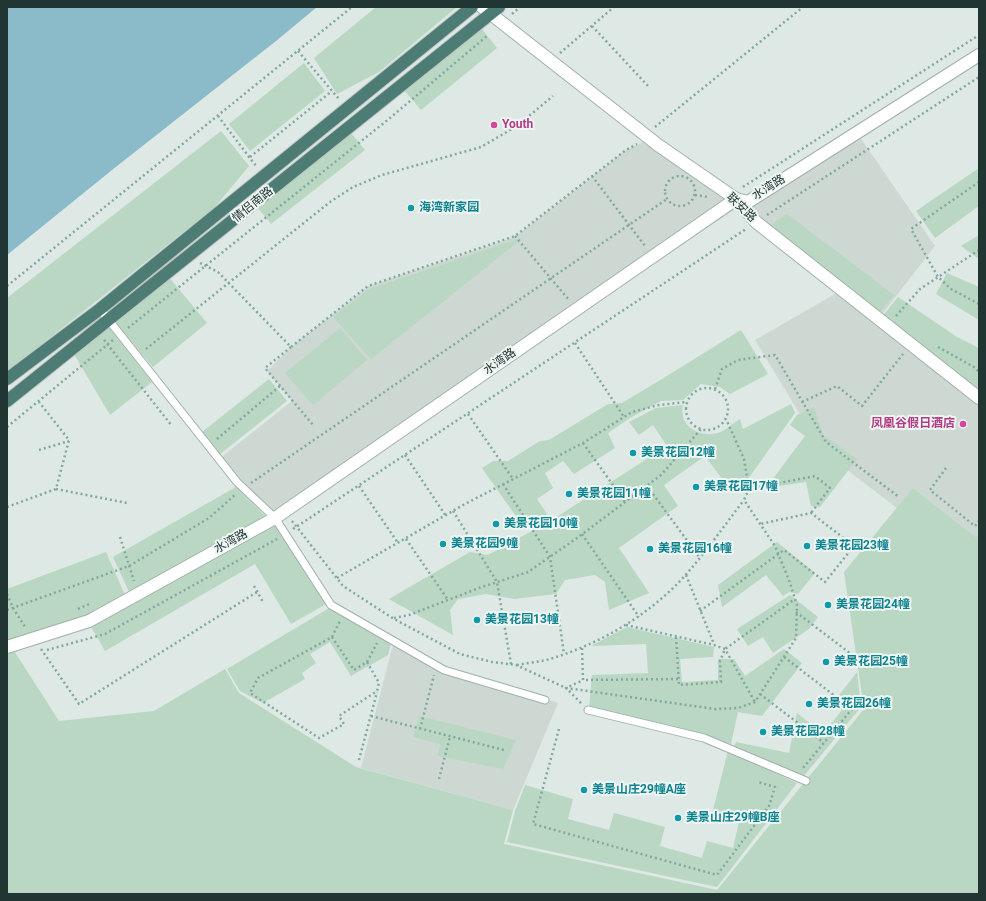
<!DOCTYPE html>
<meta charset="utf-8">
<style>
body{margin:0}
#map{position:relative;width:986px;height:901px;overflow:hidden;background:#dee8e4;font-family:Roboto,sans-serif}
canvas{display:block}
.frame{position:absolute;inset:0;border:8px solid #213632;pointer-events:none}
</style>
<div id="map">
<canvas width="986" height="901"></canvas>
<div class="frame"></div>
</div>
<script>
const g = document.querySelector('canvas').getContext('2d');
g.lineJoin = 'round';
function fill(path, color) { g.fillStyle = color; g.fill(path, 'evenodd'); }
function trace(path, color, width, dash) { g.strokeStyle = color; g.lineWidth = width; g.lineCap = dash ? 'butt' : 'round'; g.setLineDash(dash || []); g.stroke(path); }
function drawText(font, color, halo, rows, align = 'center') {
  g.font = font + ' Roboto,"Noto Sans SC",sans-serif'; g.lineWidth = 4; g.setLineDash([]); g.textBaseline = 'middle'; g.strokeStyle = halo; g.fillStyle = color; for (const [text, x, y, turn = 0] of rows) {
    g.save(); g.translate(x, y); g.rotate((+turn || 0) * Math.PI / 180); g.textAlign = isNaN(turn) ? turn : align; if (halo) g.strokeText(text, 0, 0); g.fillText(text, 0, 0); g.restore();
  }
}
fill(new Path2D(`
 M857,133L935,246L879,318L979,398V534L976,537L913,488L897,508L809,441L813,436L755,340L842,290L738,208Z
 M645,141L737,208L275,518L219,459L292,401L267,371L291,347L369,286L515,237L626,150Z
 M394,641L444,670L558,703L513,810L361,768Z`), '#cdd8d3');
fill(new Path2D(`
 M376,7H457L379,72L337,94L314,58Z
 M481,28L497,48L421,110L404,90Z
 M304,63L325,91L250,151L229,124Z
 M221,131L249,166L215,207L32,352L7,371V298Z
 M351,133L365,150L271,224L257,207Z
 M979,168V206L935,238L916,211Z
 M787,214L894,295L880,312L767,227Z
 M979,235V259L961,246Z
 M524,237L371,359L333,317L369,289Z
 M947,273L979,287V320L936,294Z
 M168,276L207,323L153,367L114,321Z
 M898,297L957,337L979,348V395L881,318Z
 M108,326L152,382L110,415L74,354Z
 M340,328L367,360L313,405L285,373Z
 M741,330L768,374L730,394L720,387L701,384L683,400L661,401L630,418L608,433L615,448L574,474L563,461L545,473L553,488L537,499L549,517L525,529L482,468L493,461H508L540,441L549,440L608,404L622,403L662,379Z
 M269,379L287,401L220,454L202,432Z
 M791,404L795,413L743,486L729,488L705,456L664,485L678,506L619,548L649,593L609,610L605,582L595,575L565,580L556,594L514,599L486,594L458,599L450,610L453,635L389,599L470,552L488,555L552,520L667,446L653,425L639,435L629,422L656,408L683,405C678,426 699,438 718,433C725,431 733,423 740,419L743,429Z
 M814,407L823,435L857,459L820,507L811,506L806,482L766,488L805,436L790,425L797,415Z
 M236,487L266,517L130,594L113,557Z
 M913,488L976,537L979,534V894H7V647L11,646L59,721L154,711L225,669L239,693L356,767L513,810L504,844L717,890L864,709L844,572Z
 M275,519L326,604L291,624L255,564L105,651L90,625Z
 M777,542L815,573L798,594L789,592L783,596L766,575L722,607L718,585Z
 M106,552L125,595L86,619L7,642V589Z
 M790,595L818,617L809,629L773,653L763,637L748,646L737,629Z
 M331,607L391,642L388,655L351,676L330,642L310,654L316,663L302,673L305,679L263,703L240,691L227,669Z
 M627,627L714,647L713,657L680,659L682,682L718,680V659H734L745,676L784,649L802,663L762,716L738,712L731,744L705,735L589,708L592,675L648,673L646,644L591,646Z
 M857,672L861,707L803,777L733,749L736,742L789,753L797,713L823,734L842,710L833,703Z
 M419,716L516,740L503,769L438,756L440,744L413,737Z
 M728,751L797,783L717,887L507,842L515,811L525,785L573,799L568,819L609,830L614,813L665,827L660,846L702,858L707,841L733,848L739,822L712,814Z`), '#b9d7c3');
fill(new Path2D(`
 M7,7H317L276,41L112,170L7,255Z`), '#8bbbc8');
const service = new Path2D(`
 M100,309L237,482L275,518L331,605L444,670L545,700
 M588,710L704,738L806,781`);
const minor = new Path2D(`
 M482,7L658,145L736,199L756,222L979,398`);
const tertiary = new Path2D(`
 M7,647L89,621L275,518L736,199L748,202L979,55`);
const trunk = new Path2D(`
 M7,379L100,309L472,7
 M7,401L499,7`);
trace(service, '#a2afab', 9);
trace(minor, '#a2afab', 14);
trace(tertiary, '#a2afab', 14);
trace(trunk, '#bcc3c2', 14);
trace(new Path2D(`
 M512,14L520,7
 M592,26L649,87
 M298,51L339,99
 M560,53L614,7
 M218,116L256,166
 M655,127L803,7
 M250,157L332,91
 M592,176L645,246
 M665 191a15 15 0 1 1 30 0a15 15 0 1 1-30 0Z
 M979,182L911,229L938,277L951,289L979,304
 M743,187L979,35
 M695,195L708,197
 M767,215L979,77
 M515,236L569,300
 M200,263L218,272L291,347L368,286L515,236L626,150L637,144
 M7,286L352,7
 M896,316L920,289L979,250
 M128,328L390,118L487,36
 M104,340L172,426
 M575,343L624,417
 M291,347L265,368L313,425
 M938,347L974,367L979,372
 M146,349L330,202L353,187L382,175L481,147L517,126L553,96
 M686 409a21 21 0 1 1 42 0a21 21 0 1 1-42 0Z
 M715,389L722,369L738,360L775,355L826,442L899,497
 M802,402L837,386L862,406L903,354
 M468,414L513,479
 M7,427L113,340
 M217,439L280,386
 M583,443L625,502
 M39,450L69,441
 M405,455L446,516
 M946,468L930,490L975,526L979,521
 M251,483L667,199
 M503,484L550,557L564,654
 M359,486L398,543
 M647,486L700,558
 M56,489L127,503
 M749,489L815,476L830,488L811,513
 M7,507L56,489L69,440L39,402
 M453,511L497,582L511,664
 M292,521L343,586L394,619L460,654L492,662L516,665L566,688L715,709L738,708L755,702L796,638L797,605L789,580L775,546L744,500L749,489L744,459L726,419
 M293,529L746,229
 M582,534L639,617
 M120,537L134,581
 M406,539L448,600
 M686,575L714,644
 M337,578L463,505L583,443L632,412L659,405L687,402
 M254,586L263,602
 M7,594L13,608L25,627
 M78,609L89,604
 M7,610L129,566L209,518L236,494
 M700,611L784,550L825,582L854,546L811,513L760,524
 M796,612L851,654
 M394,618L409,615L479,588L528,572L577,538L661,475L701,429
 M626,625L714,645L725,649L755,702
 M332,637L354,670L367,662L379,683L377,691L339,716L344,724L319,738L250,693L258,678Z
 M332,637L340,621
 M676,637L679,685L721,682L720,661L725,649L795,599
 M582,648L583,680L678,679
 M41,649L79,704L257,592
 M47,650L105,634L277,539
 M784,657L852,709L803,768
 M367,662L377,643
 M517,665C527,663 539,662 550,659C599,644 646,617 681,580C704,555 723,527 744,500
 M760,694L824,743
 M581,703L566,688L583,680
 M371,716L504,750
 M420,729L434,675
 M559,729L533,824L717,875L769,806L775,787L758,782
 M359,760L377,692
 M439,779L450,737`), '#82a99f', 2.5, [2, 3]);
trace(service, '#fff', 7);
trace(minor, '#fff', 12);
trace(tertiary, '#fff', 12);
trace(trunk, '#4c7c74', 12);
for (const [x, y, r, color] of [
 [494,125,4,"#d1479c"],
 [411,208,4,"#0f9aa8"],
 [963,424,4,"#d1479c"],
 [633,453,4,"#0f9aa8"],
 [696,487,4,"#0f9aa8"],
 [569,494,4,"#0f9aa8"],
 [496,524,4,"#0f9aa8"],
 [443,544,4,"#0f9aa8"],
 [807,546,4,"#0f9aa8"],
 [650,549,4,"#0f9aa8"],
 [828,605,4,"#0f9aa8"],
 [477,620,4,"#0f9aa8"],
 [826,662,4,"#0f9aa8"],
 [809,704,4,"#0f9aa8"],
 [763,732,4,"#0f9aa8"],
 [584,790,4,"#0f9aa8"],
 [678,818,4,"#0f9aa8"]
]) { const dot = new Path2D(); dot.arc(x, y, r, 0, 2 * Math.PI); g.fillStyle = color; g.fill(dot); trace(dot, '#eef5f2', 1.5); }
drawText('bold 12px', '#b23c85', '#eef5f2', [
 ["Youth",502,125],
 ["凤凰谷假日酒店",955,424,"right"]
], 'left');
drawText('12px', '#213632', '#eef5f2', [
 ["水湾路",769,188,-32],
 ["情侣南路",253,205,-39],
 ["联安路",741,208,44],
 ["水湾路",500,362,-35],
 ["水湾路",231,542,-29]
]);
drawText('bold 12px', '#0d838f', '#eef5f2', [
 ["海湾新家园",419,208],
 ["美景花园12幢",641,453],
 ["美景花园17幢",704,487],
 ["美景花园11幢",577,494],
 ["美景花园10幢",504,524],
 ["美景花园9幢",451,544],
 ["美景花园23幢",815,546],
 ["美景花园16幢",658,549],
 ["美景花园24幢",836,605],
 ["美景花园13幢",485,620],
 ["美景花园25幢",834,662],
 ["美景花园26幢",817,704],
 ["美景花园28幢",771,732],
 ["美景山庄29幢A座",592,790],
 ["美景山庄29幢B座",686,818]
], 'left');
</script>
